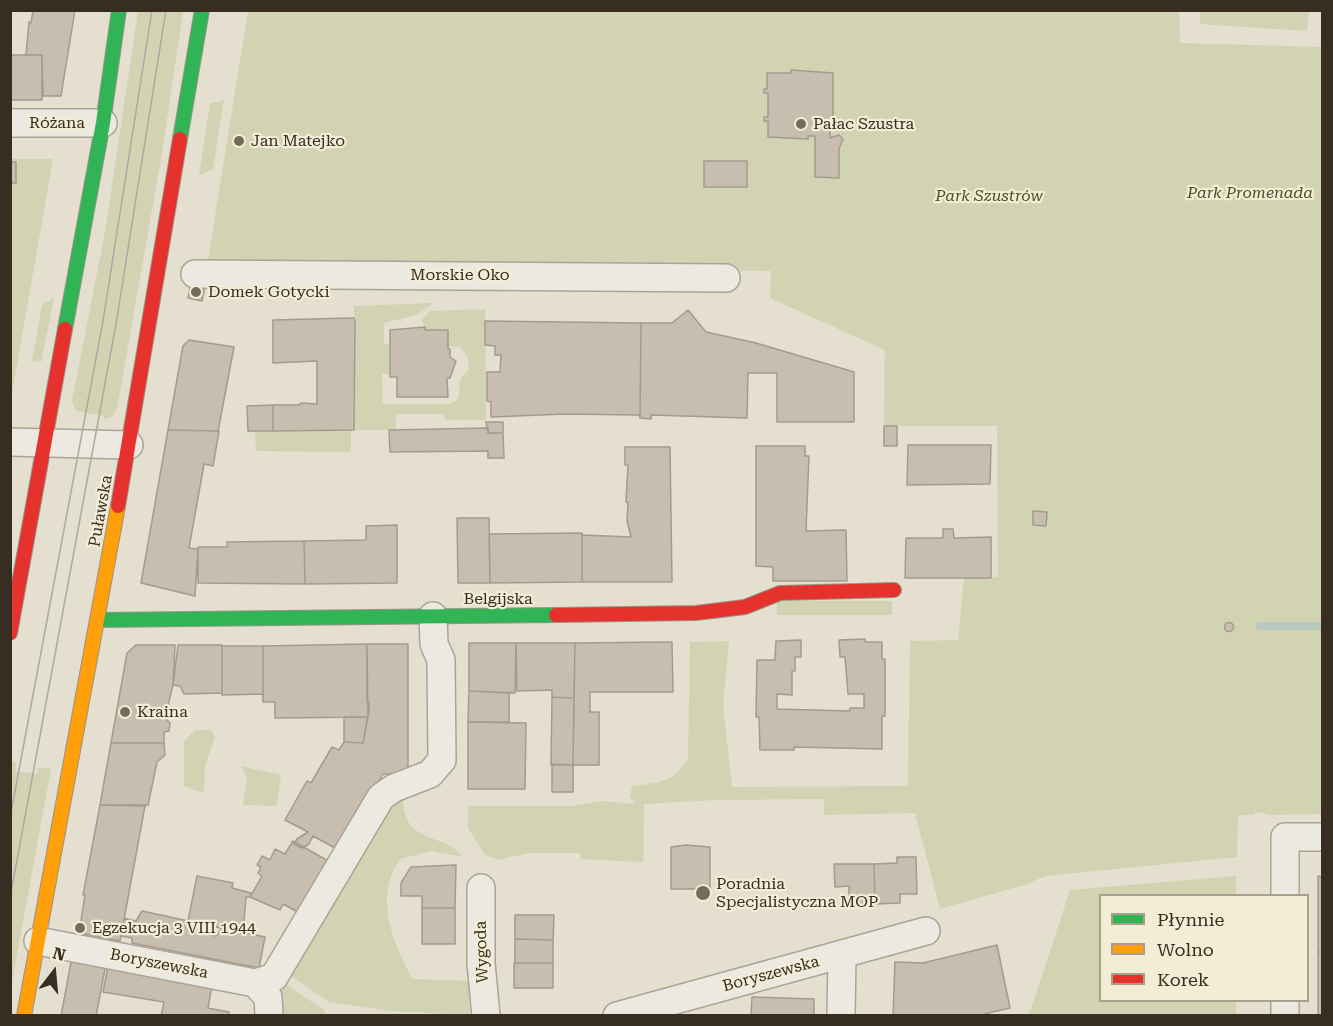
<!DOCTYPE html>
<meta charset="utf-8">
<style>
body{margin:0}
#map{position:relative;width:1333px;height:1026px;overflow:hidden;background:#e4dfcf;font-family:"Roboto Serif",serif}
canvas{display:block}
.frame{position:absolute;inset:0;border:12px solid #372d20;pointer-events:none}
.legend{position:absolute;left:1099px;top:894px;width:210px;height:108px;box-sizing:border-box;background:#f4edd6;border:2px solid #a8a08d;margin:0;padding:8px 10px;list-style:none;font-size:18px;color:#372d20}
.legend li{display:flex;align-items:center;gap:12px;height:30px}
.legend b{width:30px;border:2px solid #a8a08d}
.north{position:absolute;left:24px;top:942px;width:60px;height:60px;-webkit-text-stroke:4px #f4edd6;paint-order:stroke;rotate:16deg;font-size:16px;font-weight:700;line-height:24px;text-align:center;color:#372d20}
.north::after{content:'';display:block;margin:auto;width:21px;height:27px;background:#372d20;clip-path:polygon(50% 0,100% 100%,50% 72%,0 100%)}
</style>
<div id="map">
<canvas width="1333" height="1026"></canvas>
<div class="frame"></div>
<ul class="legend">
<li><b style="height:8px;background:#30b455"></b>Płynnie</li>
<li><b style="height:8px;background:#ff9f0a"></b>Wolno</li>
<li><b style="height:8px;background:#e5322d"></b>Korek</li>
</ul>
<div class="north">N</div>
</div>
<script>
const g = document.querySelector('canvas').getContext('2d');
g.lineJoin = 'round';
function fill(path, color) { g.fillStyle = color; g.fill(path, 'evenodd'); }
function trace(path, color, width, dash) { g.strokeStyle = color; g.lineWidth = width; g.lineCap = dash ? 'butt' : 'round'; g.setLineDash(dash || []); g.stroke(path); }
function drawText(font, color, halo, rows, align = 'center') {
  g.font = font + ' "Roboto Serif",serif'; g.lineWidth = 4.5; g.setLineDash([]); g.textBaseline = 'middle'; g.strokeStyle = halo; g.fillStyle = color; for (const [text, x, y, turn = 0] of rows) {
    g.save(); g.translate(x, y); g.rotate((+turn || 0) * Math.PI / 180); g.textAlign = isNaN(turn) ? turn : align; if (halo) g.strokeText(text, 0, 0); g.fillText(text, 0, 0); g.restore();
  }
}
fill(new Path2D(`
 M1179,10L1180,43L1322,47V814L1272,815L1256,812L1254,815H1238L1237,857L1045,876L1027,884L940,909L915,813L824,815V799L716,800L644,804L643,862L581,859L580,853H528L499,860L485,855L468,828V806H573L602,801L635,804L630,797L632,786C661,782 672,784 688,758L690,642L729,641L723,705L732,787L908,786L910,641L958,640L964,578L998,577L997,426H884L885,350L770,298L771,271L207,266L248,11Z
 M138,11H183L162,153L117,409L112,417L104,419V416L76,411L72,401L105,232Z
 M1200,11H1309L1307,31L1200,24Z
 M224,100L213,169L199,175L210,104Z
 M11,159H53L11,399Z
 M54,298L41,362L32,361L42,305Z
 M434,303L416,315L384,323V344H390V374H382L383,404H451C465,398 456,387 462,377C464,374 467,372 469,369L468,357L460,347L448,346V330H425L422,319L430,311L485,309L486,420H445L444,414H396V430H354V306Z
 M351,430V452L256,451L255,431Z
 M777,601H892V615H777Z
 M195,730H211L215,736L205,766L204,793L184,786V741Z
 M11,761L16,763V771L37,774L39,767L51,769L11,987Z
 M241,766L281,775L277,806L243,805L247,777Z
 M403,800C404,845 444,832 463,857L431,851L400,859C373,898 393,941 412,979L468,981L470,1015L391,1011L329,1002L288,974L392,801Z
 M1236,876V895L1100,896V1000L1236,1001V1015H1029L1070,890Z
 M284,983L324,1010L326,1015L278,1016L276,992Z`), '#d1d3b2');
trace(new Path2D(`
 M1260,626H1322`), '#bac9c0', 8);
const building = new Path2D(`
 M33,10H75L61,96H43L42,55H26L29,22L31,23Z
 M10,55H42V100H10Z
 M791,70L833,73V126H830V138L839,135L843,139L839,149V178L815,177V136H808V139L768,137V121H764V117H768V93H764V89H767V73H791Z
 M704,161H747V187H704Z
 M10,162H16V183H10Z
 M191,283L205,286L202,301L188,298Z
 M688,310L706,332L756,343L854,372V422H777V373H748L747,418L651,415V419L640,418L641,323H672Z
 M351,318H354L355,321L354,430L273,431V405H299L301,403L317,404V361L273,363V320Z
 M485,321L641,323L640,418L639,415L565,414L491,417V402L487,401V372H500L501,355H495V346L485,345Z
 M425,327V330H448V349H450V357L456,361L450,378H447L448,397H397V377H390V330Z
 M189,340L234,347L218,431L168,430L183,346Z
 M273,405V431H248L247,406Z
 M486,422H503V433H488Z
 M884,426H897V446H884Z
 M488,428V433H503L504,458H488V451L390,452L389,430Z
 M168,430L219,431L213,466L204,464L189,548L198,549L195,596L141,583Z
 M908,445H991L990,484L907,485Z
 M756,446H805V456H809L806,531L846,530L847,581H773V567L756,566Z
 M625,447H670L672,582H582V535L631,537L627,521L628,503L626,502L628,465H625Z
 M1033,511L1047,512L1046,526L1033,525Z
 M457,518H489L490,583H458Z
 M397,525V583L305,584L304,541L366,540V526Z
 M943,529H953L954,538L991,537V578H905L906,538H943Z
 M582,533V582L490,583L489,534Z
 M304,541L305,584L198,583V547H227V542Z
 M1224.5 627a4.5 4.5 0 1 1 9 0a4.5 4.5 0 1 1-9 0Z
 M865,639V642H882V659H885V716H882V749L794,747V750H760L759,717H756L757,660H775L776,641L801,640V657H795V671H792V695L777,694V709L850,711V708H864V694H848L845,657H840L839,640Z
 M667,642H672L673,692H590V712H599V765H573L575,643Z
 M469,643H516L515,693L469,691Z
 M516,643H575L574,698L552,697V690L517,691Z
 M367,644H408V774H383L361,814L356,811L335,848L313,836L309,844L302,848L294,844L297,839L308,832L285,820L307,781L311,783L332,747L339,750L344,742L363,743L369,709V702H367Z
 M367,644L368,717L275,718V702H263V646Z
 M136,645H175L173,685L167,709L170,711L167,720L170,723L169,731L164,732V743H111L127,653Z
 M178,645H222V693L184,694L180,686L173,685Z
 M222,646H263V694L222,695Z
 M469,691L509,693V722H468Z
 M552,697L574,698L573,765H551Z
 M344,717H368L363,743L344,742Z
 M468,722L526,723L525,789H468Z
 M111,743H164L165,755L157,762L148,805H100Z
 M552,764L573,765V792H552Z
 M100,805L145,806L120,941L79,933L85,895H83Z
 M293,841L330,862L298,912L283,904L280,910L250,897L262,876L258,873L261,867L257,865L262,856L270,860L275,849L285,854Z
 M686,845L710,847V889H671V847Z
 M897,857H916L917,894H900V903L875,904L874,864L897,863Z
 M834,864H874L875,904L849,905V886L835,887Z
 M456,865L455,908H422V896H401V883L411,867Z
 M197,876L233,883L232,888L251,893L250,897H246L243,933L188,921Z
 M1318,876L1322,877V952H1318Z
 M422,908H455V944H422Z
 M142,911L198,923L201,933L216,936L222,928L265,937L259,968L132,943V938L121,936L124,918L136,921Z
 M515,915H554L553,940L515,939Z
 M515,939L553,940V963H515Z
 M997,945L1010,1008L976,1016H893L895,962L923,963Z
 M1318,952H1322V1016H1318Z
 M72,957L106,964L96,1016H61Z
 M514,963H553V988H514Z
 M108,966L212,985L208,1008L229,1012V1016H161L164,1002L103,992Z
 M752,997L814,999V1016H751Z`);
fill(building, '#c7beb0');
trace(building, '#a49b8e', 1.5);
const street = new Path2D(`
 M10,123H103
 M195,274L726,278
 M10,442L129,445
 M481,888V963L486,1016
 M1285,896V837H1322
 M38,941L255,983L274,977L381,797L394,788L430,774L442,760L441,660L434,644L433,616
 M255,983L268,997L269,1016
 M1285,1000V1016
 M617,1016L926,931
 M841,1016L842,955`);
const fast = new Path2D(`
 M180,139L202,10
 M65,329L103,123L119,10
 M99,620L556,615`);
const slow = new Path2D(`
 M24,1016L118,506`);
const jam = new Path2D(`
 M118,506L180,139
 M556,615L696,613L745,607L780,593L894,590
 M10,633L65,329`);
trace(street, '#a9a497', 30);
trace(fast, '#999388', 16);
trace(slow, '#999388', 16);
trace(jam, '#999388', 16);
trace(street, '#ece9e0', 27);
trace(fast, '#30b455', 14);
trace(slow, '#ff9f0a', 14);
trace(jam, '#e5322d', 14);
trace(new Path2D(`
 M10,818L103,321L152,10
 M10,898L116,324L166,10`), '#aca9a0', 1.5);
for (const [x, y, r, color] of [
 [801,124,6,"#746b5d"],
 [239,141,6,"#746b5d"],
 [196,292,6,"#746b5d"],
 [125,712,6,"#746b5d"],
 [703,893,8,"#746b5d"],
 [80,928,6,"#746b5d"]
]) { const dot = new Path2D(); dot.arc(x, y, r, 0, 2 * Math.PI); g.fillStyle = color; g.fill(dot); trace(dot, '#f4edd6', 2); }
drawText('16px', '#372d20', '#f4edd6', [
 ["Różana",57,123],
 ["Morskie Oko",460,275],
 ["Puławska",101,511,-80],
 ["Belgijska",498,599],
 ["Wygoda",482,952,-92],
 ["Boryszewska",159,964,11],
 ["Boryszewska",771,974,-15]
]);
drawText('16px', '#372d20', '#f4edd6', [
 ["Pałac Szustra",813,124],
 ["Jan Matejko",251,141],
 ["Domek Gotycki",208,292],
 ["Kraina",137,712],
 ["Poradnia",716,884],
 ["Specjalistyczna MOP",716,902],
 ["Egzekucja 3 VIII 1944",92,928]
], 'left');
drawText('italic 16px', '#455328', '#f4edd6', [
 ["Park Promenada",1250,193],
 ["Park Szustrów",989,196]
]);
</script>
